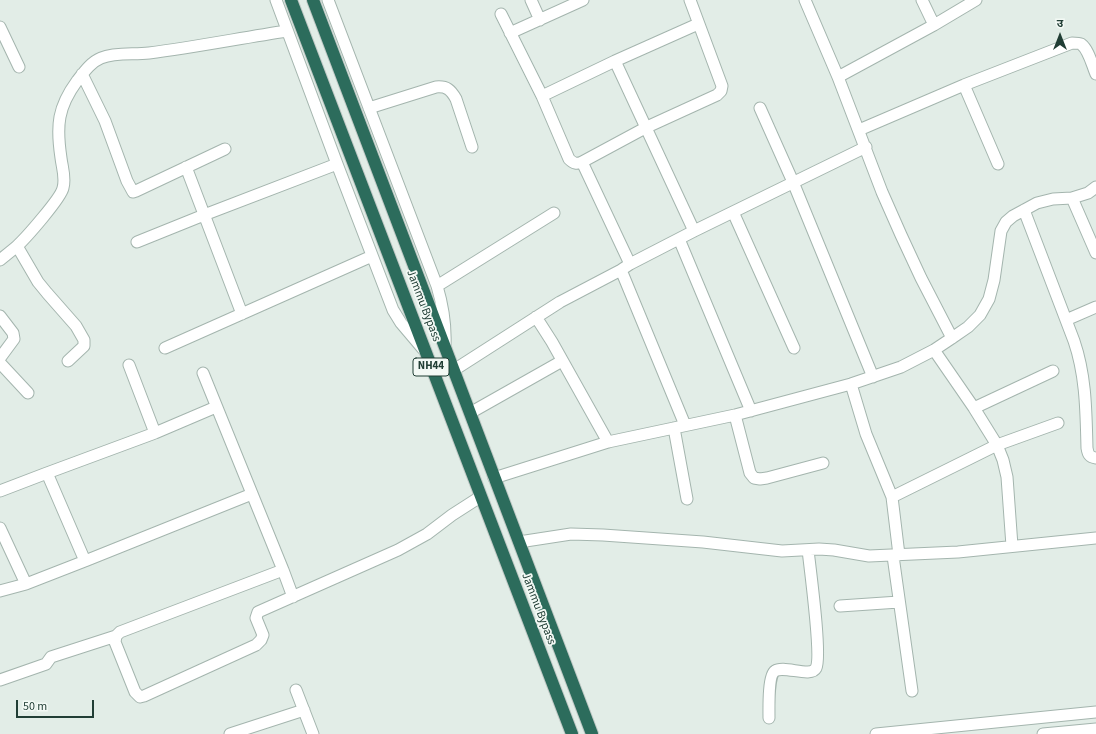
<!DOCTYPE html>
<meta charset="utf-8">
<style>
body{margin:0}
#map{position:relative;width:1096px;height:734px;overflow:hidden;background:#e2ede7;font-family:"Source Sans 3","Noto Sans Devanagari",sans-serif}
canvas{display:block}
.north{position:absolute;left:1040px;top:16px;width:40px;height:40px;-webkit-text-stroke:3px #f3f9f5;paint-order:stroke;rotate:0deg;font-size:11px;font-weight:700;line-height:16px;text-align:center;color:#213e35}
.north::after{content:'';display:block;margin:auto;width:14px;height:18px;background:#213e35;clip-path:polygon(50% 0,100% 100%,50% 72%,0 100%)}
.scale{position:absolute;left:16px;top:700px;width:78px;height:18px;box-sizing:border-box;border:2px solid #213e35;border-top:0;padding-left:5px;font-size:12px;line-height:14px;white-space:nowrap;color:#213e35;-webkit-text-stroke:3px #f3f9f5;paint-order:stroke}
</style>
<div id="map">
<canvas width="1096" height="734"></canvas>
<div class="north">उ</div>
<div class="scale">50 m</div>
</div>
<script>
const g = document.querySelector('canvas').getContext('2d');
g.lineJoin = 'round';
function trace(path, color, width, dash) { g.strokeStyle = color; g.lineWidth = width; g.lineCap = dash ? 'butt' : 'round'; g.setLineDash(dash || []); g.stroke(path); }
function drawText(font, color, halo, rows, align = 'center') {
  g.font = font + ' "Source Sans 3",sans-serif'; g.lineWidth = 3.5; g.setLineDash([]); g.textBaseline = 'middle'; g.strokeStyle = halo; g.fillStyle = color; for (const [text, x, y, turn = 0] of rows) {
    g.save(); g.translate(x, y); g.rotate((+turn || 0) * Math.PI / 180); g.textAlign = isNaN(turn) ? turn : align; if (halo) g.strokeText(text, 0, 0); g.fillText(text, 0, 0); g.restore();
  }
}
const minor = new Path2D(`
 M276,0L337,164L393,310L401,323L423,349
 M328,0L437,286C443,306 446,325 445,346
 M531,0L540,20
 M805,0L838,77L882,192L901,235L921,278L952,338
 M922,0L934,25
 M501,14L542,96L569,159C574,164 577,164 582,162L647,127L717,95L721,91L722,86L690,0
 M0,27L19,67
 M510,33L583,0
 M615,61L694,231
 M82,74L105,121L127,181L133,192L136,191L225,149
 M838,77L934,25L976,0
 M964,85L998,164
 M542,96L615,61L698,24
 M369,108L436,87C447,86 451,90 456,99L472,147
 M760,108L793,182L873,377
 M859,130L964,85L1072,43C1075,43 1079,43 1081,44C1089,50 1092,65 1096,74
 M582,162L630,264
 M186,167L242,314
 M1072,198L1096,253
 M1024,210L1074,341C1086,376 1086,411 1087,448C1088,454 1089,457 1096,458
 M733,212L794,348
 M679,239L751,411
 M137,242L204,215L337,164
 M17,246L38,282L47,293L76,326L84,340V346L68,361
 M0,260C5,256 11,251 16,247C26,238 61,198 63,188C66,178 62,167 61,158C56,125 58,107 77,81C84,72 91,62 101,58C116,52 134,55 149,53C195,47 241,38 287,31
 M621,270L685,425
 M437,286L554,213
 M0,316L13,333L14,339L0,358
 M536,317L552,342L608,442
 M1066,320L1096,307
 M165,348L372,256
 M934,350L974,408L997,445L1003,460L1007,477L1012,546
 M0,363L28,393
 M129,365L155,433
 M454,370L560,302L621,270L630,264L694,231L866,147
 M203,373L283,570
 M851,384L866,434L892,497L899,555
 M216,407L155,433L47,473L85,561L252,494
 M974,408L1053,371
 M470,413L562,361
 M735,415L750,473L754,478L760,479L767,478L823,463
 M674,428L687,499
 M494,478L608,442L735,415L851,384L901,367L934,350L952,338L968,327L980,315L989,299L994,280L1001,231L1006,222L1013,216L1037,203L1053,199L1072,198L1088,193L1096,187
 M0,491L47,473
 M892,497L997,445L1058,423
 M0,528L26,584L85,561
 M519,542L571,534L603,535L703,542L782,551L819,549L834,550L869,556L958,552L1096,538
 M893,556L912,691
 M0,591L26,584
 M293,597L283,570L120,632L116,636L115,642L135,692L140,697L144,696L256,645L261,640L263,635L256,618L258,612L398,550L427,534L452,515L480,497
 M840,606L899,602
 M0,680L46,664L51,657L116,636
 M296,690L313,734
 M769,718C769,710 768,675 775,671C784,665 811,678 816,668C822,657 810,568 808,550
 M230,734L304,710
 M876,734L1096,712
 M1043,734L1096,729`);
const highway = new Path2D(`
 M291,0L572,734
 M313,0L592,734`);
trace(minor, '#a4b5ae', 13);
trace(highway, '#c1c9c6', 14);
trace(minor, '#fff', 11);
trace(highway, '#2c6c5c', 12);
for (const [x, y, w] of [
 [431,367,36]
]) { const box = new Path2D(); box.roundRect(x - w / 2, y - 9, w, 18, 3); g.fillStyle = '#f3f9f5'; g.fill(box); trace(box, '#213e35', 1); }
drawText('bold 11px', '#213e35', null, [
 ["NH44",431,367]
]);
drawText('12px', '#213e35', '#f3f9f5', [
 ["Jammu Bypass",423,306,69],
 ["Jammu Bypass",538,609,69]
]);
</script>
